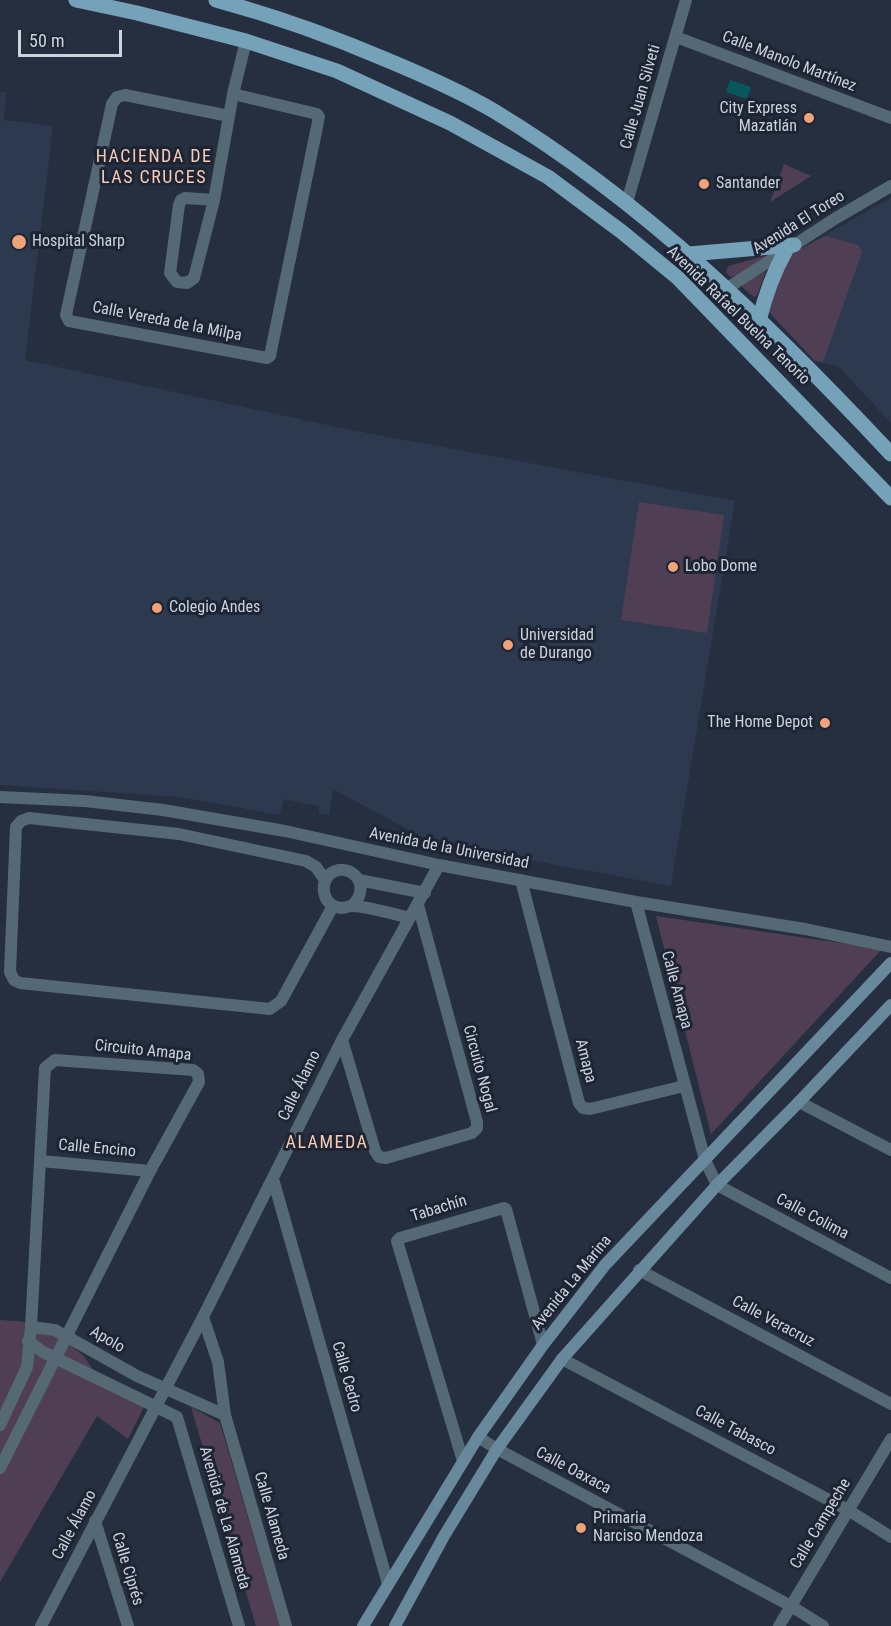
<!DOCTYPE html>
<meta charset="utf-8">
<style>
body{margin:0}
#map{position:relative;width:891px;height:1626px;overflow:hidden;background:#262f3f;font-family:"Roboto Condensed",sans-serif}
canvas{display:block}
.scale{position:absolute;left:18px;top:30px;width:104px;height:27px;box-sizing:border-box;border:3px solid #cdd3dd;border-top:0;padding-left:8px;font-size:18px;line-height:21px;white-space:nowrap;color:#cdd3dd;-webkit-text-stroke:4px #1d2534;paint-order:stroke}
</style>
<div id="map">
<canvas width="891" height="1626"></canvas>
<div class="scale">50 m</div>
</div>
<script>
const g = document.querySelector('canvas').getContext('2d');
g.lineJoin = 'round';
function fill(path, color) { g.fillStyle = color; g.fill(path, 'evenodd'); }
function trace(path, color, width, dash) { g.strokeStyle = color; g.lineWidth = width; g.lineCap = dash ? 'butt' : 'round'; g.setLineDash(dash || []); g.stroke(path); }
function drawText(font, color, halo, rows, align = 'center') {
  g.font = font + ' "Roboto Condensed",sans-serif'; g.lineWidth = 6; g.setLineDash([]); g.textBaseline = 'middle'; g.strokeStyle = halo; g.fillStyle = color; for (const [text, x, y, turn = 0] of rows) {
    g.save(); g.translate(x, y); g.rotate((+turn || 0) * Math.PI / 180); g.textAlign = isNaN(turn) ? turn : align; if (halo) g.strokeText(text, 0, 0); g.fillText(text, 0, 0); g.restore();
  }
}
fill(new Path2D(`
 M0,92L6,93L4,120L53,126L25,360L351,430L735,501L671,886L431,842L333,789L329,815L319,813V806L284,799L280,815L179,797L0,785Z
 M891,198V423L839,367L815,361L769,312L789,255Z`), '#2d394e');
fill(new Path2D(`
 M784,164L811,176L770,202Z
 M826,236L858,245L862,252L823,362L815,361L769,312L768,295L789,255Z
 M765,256L766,259L737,276L730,277L726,272L728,266Z
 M766,271L757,295L754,297L741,286Z
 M639,502L724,515L707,633L621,620Z
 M656,916L882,949L711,1134Z
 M0,1320L26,1322L54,1333L83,1355L97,1375L145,1405L128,1439L97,1416L0,1582Z
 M191,1407L220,1423L280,1626H256Z`), '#503f54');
fill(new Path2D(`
 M730,80L751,87L747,99L726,92Z`), '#07575c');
trace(new Path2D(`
 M676,37L891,118
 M229,116L125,95L117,97L112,104L66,315L69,321L267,358L270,356L319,117L317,114L233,94
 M214,200L185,198L181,200L179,205L170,273L177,282L187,283L194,278L214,200L233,94L246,41
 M627,202L686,0
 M726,289L836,218L891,186
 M0,797L85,801L163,810L285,831L439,865L636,902L805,929L891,947
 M325,880L316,867L306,861L179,834L29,818L21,821L16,827L10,972L14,980L20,983L270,1009L281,1001L333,906
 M359,880L425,893
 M521,880L579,1103L583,1108L590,1109L684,1086
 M636,902L705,1160L717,1185L891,1278
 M352,906C375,883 346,859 329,875C321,884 322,900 334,906C341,910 345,907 351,906C363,905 397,915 410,918
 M342,1040L375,1151L379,1157L386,1158L472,1133L477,1128V1122L418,905
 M799,1102L891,1150
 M41,1161L150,1171
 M273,1179L388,1584
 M639,1270L891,1404
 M203,1317L218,1362L225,1415L286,1626
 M31,1327L55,1330L137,1376L225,1415
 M28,1341L43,1352L177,1417L239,1626
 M562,1359L848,1510L891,1537
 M0,1425L27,1367L31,1327L45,1068L55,1060L193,1070L198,1074L199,1082L150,1171L0,1468
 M478,1437L497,1449L791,1606L823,1626
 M463,1461L397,1241L400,1238L504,1208L506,1209L543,1345
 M95,1521L128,1626
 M41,1626L203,1317L342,1040L439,865
 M779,1626L891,1439`), '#546974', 12);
trace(new Path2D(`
 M363,1626L478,1437L543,1345L605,1265L891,963
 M395,1626L444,1536L497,1449L562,1359L717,1185L799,1102L891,1005`), '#67899b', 12);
trace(new Path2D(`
 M76,0L137,13L246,41L337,71L450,123L548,177L622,232L678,278L891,498
 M216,0C275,16 331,36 387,60C423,75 460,91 494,111C645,202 771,326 891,454
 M689,254L794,245
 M759,321C765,296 773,273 786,250`), '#76a2b9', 15);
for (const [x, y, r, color] of [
 [809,118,6,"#f0a378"],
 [704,184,6,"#f0a378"],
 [19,242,8,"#f0a378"],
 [673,567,6,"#f0a378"],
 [157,608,6,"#f0a378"],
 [508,645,6,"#f0a378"],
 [825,723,6,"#f0a378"],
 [581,1528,6,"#f0a378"]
]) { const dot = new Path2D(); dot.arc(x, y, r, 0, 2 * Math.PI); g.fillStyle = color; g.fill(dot); trace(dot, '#1d2534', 2); }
drawText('16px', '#cdd3dd', '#1d2534', [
 ["Calle Manolo Martínez",789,62,21],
 ["Calle Juan Silveti",641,97,-74],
 ["Avenida El Toreo",799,223,-32],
 ["Avenida Rafael Buelna Tenorio",738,316,44],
 ["Calle Vereda de la Milpa",167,322,11],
 ["Avenida de la Universidad",449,849,11],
 ["Calle Amapa",676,990,75],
 ["Circuito Amapa",143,1051,6],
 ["Amapa",585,1061,76],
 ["Circuito Nogal",479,1069,75],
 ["Calle Álamo",300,1086,-64],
 ["Calle Encino",97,1149,5],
 ["Tabachín",439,1209,-17],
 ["Calle Colima",812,1217,28],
 ["Avenida La Marina",572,1283,-51],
 ["Calle Veracruz",773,1322,28],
 ["Apolo",107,1340,30],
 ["Calle Cedro",346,1377,74],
 ["Calle Tabasco",735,1431,28],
 ["Calle Oaxaca",573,1471,28],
 ["Calle Alameda",271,1516,74],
 ["Avenida de La Alameda",224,1518,74],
 ["Calle Campeche",821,1524,-59],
 ["Calle Álamo",75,1525,-62],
 ["Calle Ciprés",127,1569,73]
]);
drawText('16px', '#cdd3dd', '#1d2534', [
 ["City Express",797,109,"right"],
 ["Mazatlán",797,127,"right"],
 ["Santander",716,184],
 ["Hospital Sharp",32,242],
 ["Lobo Dome",685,567],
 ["Colegio Andes",169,608],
 ["Universidad",520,636],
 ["de Durango",520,654],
 ["The Home Depot",813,723,"right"],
 ["Primaria",593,1519],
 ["Narciso Mendoza",593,1537]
], 'left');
g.letterSpacing = '1.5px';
drawText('18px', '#f7cbb3', '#1d2534', [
 ["HACIENDA DE",154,157],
 ["LAS CRUCES",154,178],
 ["ALAMEDA",327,1143]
]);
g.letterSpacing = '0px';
</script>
